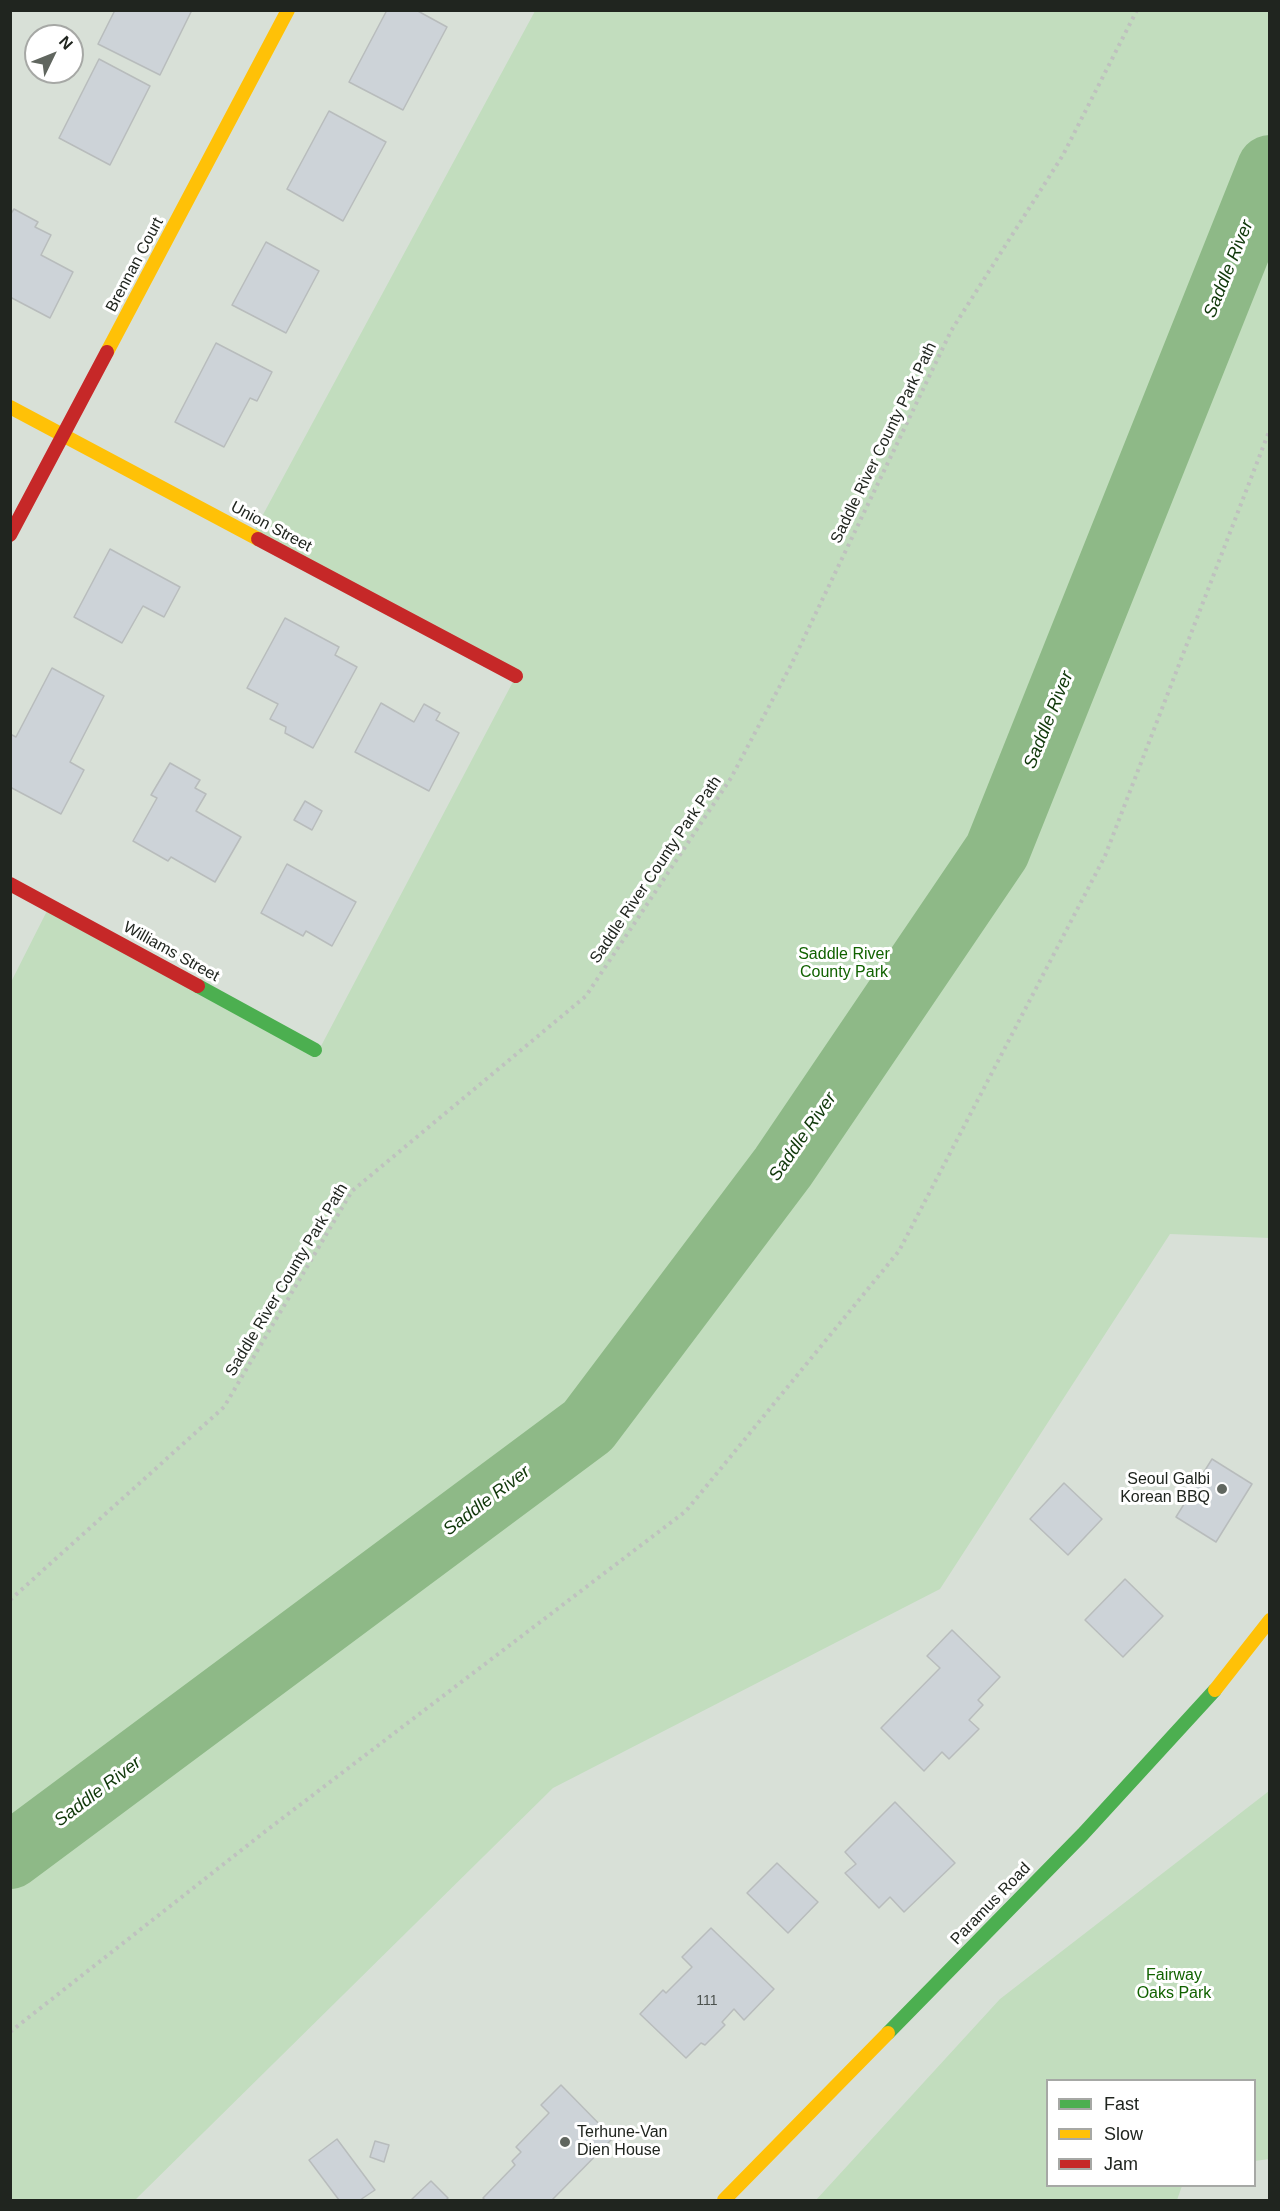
<!DOCTYPE html>
<style>
body{margin:0}
#map{position:relative;width:1280px;height:2211px;overflow:hidden;background:#d8e0d7;font-family:Arial,sans-serif}
canvas{display:block}
.frame{position:absolute;inset:0;border:12px solid #20251f;pointer-events:none}
.legend{position:absolute;left:1046px;top:2079px;width:210px;height:108px;box-sizing:border-box;background:#fff;border:2px solid #a6a8a5;margin:0;padding:8px 10px;list-style:none;font-size:18px;color:#20251f}
.legend li{display:flex;align-items:center;gap:12px;height:30px}
.legend b{width:30px;border:2px solid #a6a8a5}
.north{position:absolute;left:24px;top:24px;width:60px;height:60px;box-sizing:border-box;background:#fff;border:2px solid #a6a8a5;border-radius:50%;rotate:47deg;font-size:16px;font-weight:700;line-height:24px;text-align:center;color:#20251f}
.north::after{content:'';display:block;margin:auto;width:21px;height:27px;background:#60665f;clip-path:polygon(50% 0,100% 100%,50% 72%,0 100%)}
</style>
<div id="map">
<canvas width="1280" height="2211"></canvas>
<div class="frame"></div>
<ul class="legend">
<li><b style="height:8px;background:#4caf50"></b>Fast</li>
<li><b style="height:8px;background:#ffc107"></b>Slow</li>
<li><b style="height:8px;background:#c62828"></b>Jam</li>
</ul>
<div class="north">N</div>
</div>
<script>
const g = document.querySelector('canvas').getContext('2d');
g.lineJoin = 'round';
function fill(path, color) { g.fillStyle = color; g.fill(path, 'evenodd'); }
function trace(path, color, width, dash) { g.strokeStyle = color; g.lineWidth = width; g.lineCap = dash ? 'butt' : 'round'; g.setLineDash(dash || []); g.stroke(path); }
function drawText(font, color, halo, rows, align = 'center') {
  g.font = font + ' Arial,sans-serif'; g.lineWidth = 6; g.setLineDash([]); g.textBaseline = 'middle'; g.strokeStyle = halo; g.fillStyle = color; for (const [text, x, y, turn = 0] of rows) {
    g.save(); g.translate(x, y); g.rotate((+turn || 0) * Math.PI / 180); g.textAlign = isNaN(turn) ? turn : align; if (halo) g.strokeText(text, 0, 0); g.fillText(text, 0, 0); g.restore();
  }
}
fill(new Path2D(`
 M535,11H1269V1238L1170,1234L940,1589L553,1788L135,2200H11L10,984L50,905L320,1048L516,676L252,535Z
 M1269,1791V2159L1255,2161L1254,2080H1048V2186H1182L1177,2200H816L1000,1999Z`), '#c2ddbe');
trace(new Path2D(`
 M10,1856L588,1426L783,1167L997,851L1270,168`), '#8eb987', 66);
const building = new Path2D(`
 M115,10H192L160,75L98,44Z
 M387,10H416L447,27L403,110L349,82Z
 M99,59L150,86L110,165L59,138Z
 M329,111L386,142L343,221L287,189Z
 M14,209L38,222L35,227L51,235L41,255L73,272L50,318L10,297V215Z
 M266,242L319,271L286,333L232,305Z
 M216,343L272,372L257,401L250,398L224,447L175,422Z
 M110,549L180,587L164,617L143,606L122,643L74,617Z
 M285,618L339,647L335,655L357,667L313,748L285,733L286,727L270,719L278,704L247,688Z
 M52,668L104,696L70,762L84,770L61,814L10,787V734L16,737Z
 M381,703L414,722L424,704L440,713L436,720L459,733L429,791L355,752Z
 M170,763L200,780L195,788L206,794L196,811L241,837L215,882L171,857L168,861L133,841L157,798L151,795Z
 M305,801L322,811L312,830L294,820Z
 M287,864L356,902L332,946L306,931L303,936L261,913Z
 M1212,1459L1252,1484L1216,1542L1176,1517Z
 M1064,1483L1102,1519L1068,1555L1030,1519Z
 M1125,1579L1163,1616L1123,1657L1085,1620Z
 M952,1630L1000,1677L978,1700L983,1705L969,1720L979,1729L949,1759L942,1752L924,1771L881,1728L940,1668L927,1656Z
 M895,1802L955,1863L904,1912L890,1897L879,1908L845,1873L856,1864L845,1852Z
 M777,1863L818,1902L788,1933L747,1893Z
 M711,1928L774,1989L744,2020L734,2009L722,2022L725,2025L705,2045L701,2043L686,2058L640,2014L663,1990L666,1993L692,1967L682,1957Z
 M561,2085L613,2138L552,2200H485L483,2198L515,2165L512,2161L521,2152L516,2147L549,2113L541,2105Z
 M337,2139L375,2190L360,2200H339L309,2160Z
 M375,2141L389,2145L384,2162L370,2157Z
 M431,2181L448,2198L446,2200H411Z`);
fill(building, '#cdd3d8');
trace(building, '#b8bcbc', 1.5);
trace(new Path2D(`
 M10,1600L224,1407L352,1191L586,996L731,778L791,665L951,331L1063,155L1137,10
 M10,2032L267,1830L686,1511L899,1251L1105,856L1270,429`), '#bfc1bf', 4, [3, 4.5]);
trace(new Path2D(`
 M198,986L315,1050
 M888,2033L1083,1834L1215,1690`), '#4caf50', 14);
trace(new Path2D(`
 M107,352L288,10
 M10,407L258,539
 M1215,1690L1270,1620
 M724,2200L888,2033`), '#ffc107', 14);
trace(new Path2D(`
 M10,535L107,352
 M258,539L516,676
 M10,884L198,986`), '#c62828', 14);
for (const [x, y, r, color] of [
 [1222,1489,6,"#60665f"],
 [565,2142,6,"#60665f"]
]) { const dot = new Path2D(); dot.arc(x, y, r, 0, 2 * Math.PI); g.fillStyle = color; g.fill(dot); trace(dot, '#fff', 2); }
drawText('14px', '#4c524e', null, [
 ["111",707,2001]
]);
drawText('16px', '#20251f', '#fff', [
 ["Brennan Court",135,265,-62],
 ["Saddle River County Park Path",884,443,-64],
 ["Union Street",271,527,28],
 ["Saddle River County Park Path",656,870,-56],
 ["Williams Street",171,952,29],
 ["Saddle River County Park Path",287,1280,-59],
 ["Paramus Road",991,1904,-46]
]);
drawText('16px', '#116200', '#fff', [
 ["Saddle River",844,955],
 ["County Park",844,973],
 ["Fairway",1174,1976],
 ["Oaks Park",1174,1994]
]);
drawText('16px', '#20251f', '#fff', [
 ["Seoul Galbi",1210,1480],
 ["Korean BBQ",1210,1498],
 ["Terhune-Van",577,2133,"left"],
 ["Dien House",577,2151,"left"]
], 'right');
drawText('italic 18px', '#10380a', '#fff', [
 ["Saddle River",1229,269,-68],
 ["Saddle River",1049,720,-68],
 ["Saddle River",803,1137,-55],
 ["Saddle River",487,1501,-37],
 ["Saddle River",98,1792,-37]
]);
</script>
